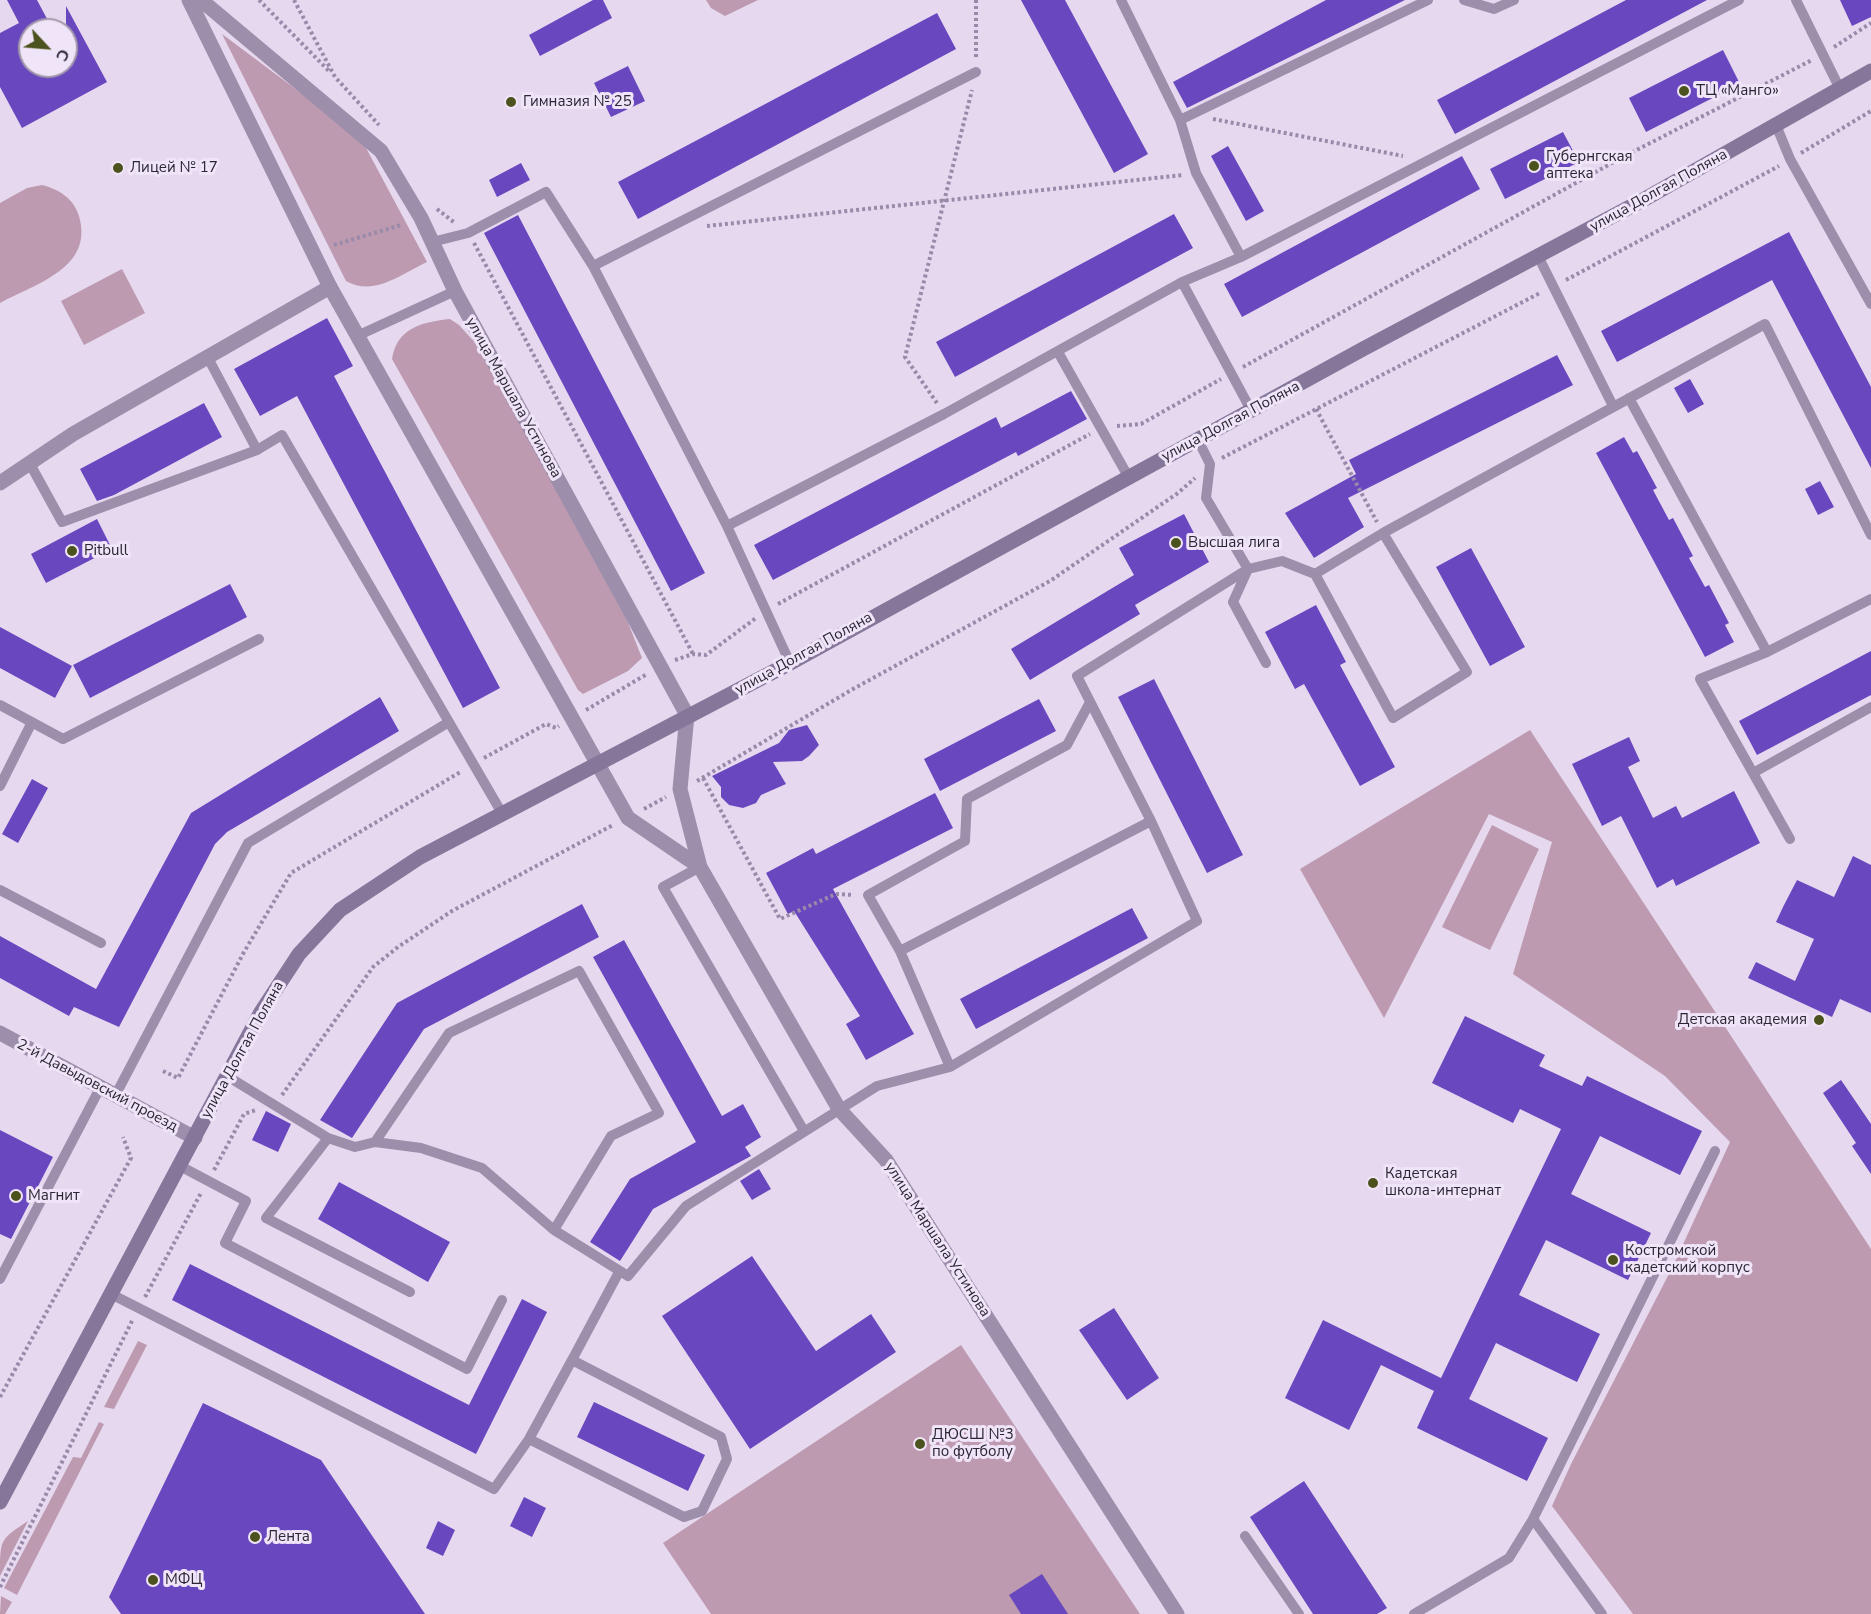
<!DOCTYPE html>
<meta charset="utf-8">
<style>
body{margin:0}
#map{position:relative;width:1871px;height:1614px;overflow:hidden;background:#e6d9ef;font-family:"Nunito Sans",sans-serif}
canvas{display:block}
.north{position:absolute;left:18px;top:18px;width:60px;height:60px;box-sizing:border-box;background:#f0e4f8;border:2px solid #a198a9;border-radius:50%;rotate:116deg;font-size:16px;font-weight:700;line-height:24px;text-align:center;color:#2b2633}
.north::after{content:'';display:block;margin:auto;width:21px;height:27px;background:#4c521e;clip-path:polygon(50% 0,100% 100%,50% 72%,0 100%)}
</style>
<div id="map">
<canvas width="1871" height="1614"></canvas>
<div class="north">С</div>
</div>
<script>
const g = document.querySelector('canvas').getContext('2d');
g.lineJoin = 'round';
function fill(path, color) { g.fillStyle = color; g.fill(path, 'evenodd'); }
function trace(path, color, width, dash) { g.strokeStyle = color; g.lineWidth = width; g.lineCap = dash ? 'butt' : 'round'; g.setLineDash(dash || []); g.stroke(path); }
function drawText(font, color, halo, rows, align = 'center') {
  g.font = font + ' "Nunito Sans",sans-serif'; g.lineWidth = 6; g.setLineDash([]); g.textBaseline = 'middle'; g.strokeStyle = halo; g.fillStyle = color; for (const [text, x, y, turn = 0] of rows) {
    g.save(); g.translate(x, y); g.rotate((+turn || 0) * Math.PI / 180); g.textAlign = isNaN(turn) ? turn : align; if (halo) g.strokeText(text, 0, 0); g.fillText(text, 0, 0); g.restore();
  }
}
fill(new Path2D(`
 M706,0H758L725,16L711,8Z
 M222,34L333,117L365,146L427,262C401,274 374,297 346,281Z
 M42,185C59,189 74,199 79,216C94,268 37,283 0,303V203L27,188Z
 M122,269L145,313L84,345L61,301Z
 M450,319L459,325L478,346L627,620L642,658L628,671L583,694L578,690L392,359C397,328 422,322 450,319Z
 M1530,730L1871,1249V1614H1633L1552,1506L1571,1464L1674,1264L1730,1142L1665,1076L1513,974L1552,842L1489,814L1384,1018L1300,869Z
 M1492,825L1539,849L1490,950L1442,927Z
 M138,1341L147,1345L114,1409L104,1407Z
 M961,1345L1140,1614H711L663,1543Z
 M99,1422L104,1424L17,1595L4,1588L73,1457L81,1458Z
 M28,1521L0,1576C0,1538 0,1540 28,1521Z
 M1,1596L12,1602L5,1614H0Z`), '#bd9ab0');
fill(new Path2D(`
 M7,0H37L53,30H30V66H66V6L107,82L22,128L0,87V33L19,23Z
 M593,0H603L612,18L540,56L529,35Z
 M1021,0H1065L1148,154L1114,173Z
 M1326,0H1405L1187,108L1173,82Z
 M1626,0H1707L1455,134L1437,100Z
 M1840,0H1871V17L1852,26Z
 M937,13L956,49L638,219L618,182Z
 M1723,50L1740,84L1646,132L1629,98Z
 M628,66L645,101L611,117L594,83Z
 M1563,132L1579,162L1505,199L1490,169Z
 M1228,146L1264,211L1246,221L1211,156Z
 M1462,156L1480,189L1242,317L1224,284Z
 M521,163L530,180L497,197L489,180Z
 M1174,214L1193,248L955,377L936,342Z
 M518,215L705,573L671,591L484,233Z
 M1789,232L1871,387V468L1772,280L1617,362L1601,331Z
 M327,318L353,366L334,376L500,688L463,708L297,396L260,416L234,369Z
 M1557,355L1573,385L1348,498L1364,527L1314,558L1285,513L1356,474L1349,460Z
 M1690,379L1704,404L1688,413L1674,388Z
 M1071,391L1087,419L1018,456L1016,452L773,580L754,545L996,417L1001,428Z
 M204,403L222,437L114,495L97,501L80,469Z
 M1624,437L1633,453L1637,451L1657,488L1653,490L1669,520L1673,518L1693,556L1689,558L1705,587L1709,585L1729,623L1725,625L1734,642L1705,657L1596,453Z
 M1820,481L1834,507L1818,515L1805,489Z
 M1184,514L1209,562L1135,605L1140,614L1030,680L1011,649L1134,575L1119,548Z
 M97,519L112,549L46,583L31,554Z
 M1471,548L1525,647L1490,666L1436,567Z
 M230,584L247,617L90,698L73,665Z
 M1316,605L1346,662L1340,665L1395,767L1360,786L1304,684L1295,689L1265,632Z
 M0,627L72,666L55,698L0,668Z
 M1871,651V695L1757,755L1739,721Z
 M1154,679L1243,855L1207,873L1118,697Z
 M380,697L399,731L227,832L215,844L119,1027L74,1007L69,1016L0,978V936L96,989L191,813Z
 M1039,699L1056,731L940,791L924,759Z
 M807,725L819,745L809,756L802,761L773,762L786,784L761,795L756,803L743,808L729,805L721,797V787L712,776L779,743L789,730Z
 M1629,737L1640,761L1628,767L1653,818L1676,806L1682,818L1734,791L1760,843L1676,886L1673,879L1657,888L1621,816L1602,826L1572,764Z
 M32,779L48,788L18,843L2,834Z
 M935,793L953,828L833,889L914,1034L866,1060L846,1024L860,1016L794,911L788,914L766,873L813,848L816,854Z
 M1853,856L1871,865V1013L1840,999L1832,1017L1748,978L1756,962L1795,981L1814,939L1776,922L1784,905L1797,880L1834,897Z
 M582,904L599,937L424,1029L352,1138L320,1120L397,1003Z
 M1132,908L1148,938L976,1029L960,999Z
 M624,940L722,1116L743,1104L761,1137L745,1147L751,1156L653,1209L620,1261L590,1242L630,1179L696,1142L593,957Z
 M1465,1016L1545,1055L1539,1066L1582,1086L1587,1076L1702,1131L1680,1175L1600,1136L1571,1194L1651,1233L1628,1280L1546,1240L1519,1295L1600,1334L1577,1382L1496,1343L1469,1399L1548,1438L1527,1481L1417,1428L1434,1391L1381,1365L1349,1430L1285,1398L1323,1320L1441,1378L1561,1129L1520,1109L1513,1123L1432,1083Z
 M1841,1080L1871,1124V1174L1852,1146L1856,1143L1823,1093Z
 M266,1111L291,1124L278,1152L252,1140Z
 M0,1130L53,1157L11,1239L0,1234Z
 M759,1169L771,1189L752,1200L740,1181Z
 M339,1182L450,1242L428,1282L318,1219Z
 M752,1256L816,1351L871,1314L896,1352L750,1449L662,1316Z
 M190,1264L469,1405L522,1299L547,1312L476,1454L172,1300Z
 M1114,1308L1159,1378L1127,1400L1079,1330Z
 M594,1402L705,1455L688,1491L577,1437Z
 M203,1403L321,1460L425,1614H121L109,1597Z
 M1304,1481L1387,1608L1377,1614H1313L1250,1517Z
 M524,1497L546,1508L532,1537L510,1526Z
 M438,1521L455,1530L443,1556L426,1548Z
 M1042,1574L1068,1614H1021L1009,1595Z`), '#6947bf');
trace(new Path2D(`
 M259,0L330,72
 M294,0L335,77L379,125
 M976,0V59
 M1834,47L1871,23
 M1213,119L1403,156
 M1801,153L1871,111
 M437,209L455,223
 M707,226L1183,175
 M474,243L693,654
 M334,245L401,225
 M1566,280L1779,166
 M1243,367L1621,158L1812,60
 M937,403L905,357L972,90
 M1316,409L1377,522
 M1117,426L1141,424L1221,379
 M1222,458L1540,293
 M778,604L1090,434
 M675,660L693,654L706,655L756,618
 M586,710L647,674
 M484,758L546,724L556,728L559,726
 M703,778L780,919L836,894L854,895
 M697,781L853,689L1050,581L1178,493L1195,478
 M644,809L666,797
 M163,1071L178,1078L244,952L291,873L462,771
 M282,1095L373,967L398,947L452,911L613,825
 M214,1170L244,1114L256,1110
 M145,1297L201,1193
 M0,1397L131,1158L123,1137
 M0,1587L133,1319`), '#998aaa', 4, [3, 3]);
trace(new Path2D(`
 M1121,0L1180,120L1196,173L1241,257
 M1464,0L1494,9L1514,0
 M1796,0L1840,89
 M1180,120L1428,0
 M1776,125L1790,159L1871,304
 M432,242L468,233L546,192L593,266
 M1538,256L1613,406
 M1182,282L1252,412
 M357,336L455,291
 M1058,352L1129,478
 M208,358L257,450
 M1629,398L1767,652L1700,679L1753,773
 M1198,440L1210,464L1206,498L1248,569L1282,561L1315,574L1383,533L1765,324L1871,535
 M30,464L62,522L257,450L282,435L503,815
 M727,526L944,414L1182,282L1241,257L1739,0
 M1248,569L1233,602L1266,663
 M1315,574L1393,718L1467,672L1383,533
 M1767,652L1871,599
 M790,663L727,526L593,266L976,72
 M1090,702L1067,745L967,799L965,841L868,895L900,951L950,1067L1197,921L1151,821
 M0,705L63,739L259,639
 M0,786L32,722
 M1790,839L1753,773L1871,707
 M700,867L663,887L804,1131
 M0,890L101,943
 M900,951L1151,821L1077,676L1248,569
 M227,1076L328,1138L355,1147L375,1142L421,1148L482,1168L554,1230L628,1276L686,1206L877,1086L950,1067
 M115,1096L248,843L449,722
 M328,1138L266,1218L410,1292
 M375,1142L449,1033L579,971L659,1113L611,1136L554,1230
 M180,1166L246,1201L225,1243L467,1369L502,1300
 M0,1279L100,1088
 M111,1294L494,1489L529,1439L572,1360L721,1437L727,1459L702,1511L684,1517L529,1439
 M572,1360L619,1272
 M1245,1536L1299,1614
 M1414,1614L1509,1558L1533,1519
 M1602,1614L1533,1519L1715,1151`), '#9d8fac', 10);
trace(new Path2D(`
 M0,483L73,434L330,287`), '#9d8fac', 15);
trace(new Path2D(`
 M189,0L330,287L628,818L700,867
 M201,0L381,151L421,218L455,291L687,715L680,789L700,867L839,1109L886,1160L1177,1614
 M0,1033L195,1138`), '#9d8fac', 15);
trace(new Path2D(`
 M0,1502L261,1012L299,954L340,910L420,857L790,663L1363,349L1643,200L1871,71`), '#85779a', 15);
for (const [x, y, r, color] of [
 [1684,91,6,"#4c521e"],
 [511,102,6,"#4c521e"],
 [1534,166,6,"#4c521e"],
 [118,168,6,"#4c521e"],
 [1176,543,6,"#4c521e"],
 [72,551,6,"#4c521e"],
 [1819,1020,6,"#4c521e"],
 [1373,1183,6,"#4c521e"],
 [16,1196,6,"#4c521e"],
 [1613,1260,6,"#4c521e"],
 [920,1444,6,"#4c521e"],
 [255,1537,6,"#4c521e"],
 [153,1580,6,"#4c521e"]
]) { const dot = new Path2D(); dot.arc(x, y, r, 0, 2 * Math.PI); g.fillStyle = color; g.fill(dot); trace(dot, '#f0e4f8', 2); }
drawText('15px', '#2b2633', '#f0e4f8', [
 ["ТЦ «Манго»",1696,91],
 ["Гимназия № 25",523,102],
 ["Губернгская",1546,157],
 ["аптека",1546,174],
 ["Лицей № 17",130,168],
 ["Высшая лига",1188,543],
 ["Pitbull",84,551],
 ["Детская академия",1807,1020,"right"],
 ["Кадетская",1385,1174],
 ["школа-интернат",1385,1191],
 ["Магнит",28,1196],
 ["Костромской",1625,1251],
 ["кадетский корпус",1625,1268],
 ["ДЮСШ №3",932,1435],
 ["по футболу",932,1452],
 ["Лента",267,1537],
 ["МФЦ",165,1580]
], 'left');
drawText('15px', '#2b2633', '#f0e4f8', [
 ["улица Долгая Поляна",1659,191,-29],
 ["улица Маршала Устинова",513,398,61],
 ["улица Долгая Поляна",1231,422,-28],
 ["улица Долгая Поляна",804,654,-29],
 ["улица Долгая Поляна",243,1050,-61],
 ["2-й Давыдовский проезд",97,1086,28],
 ["улица Маршала Устинова",937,1240,57]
]);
</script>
